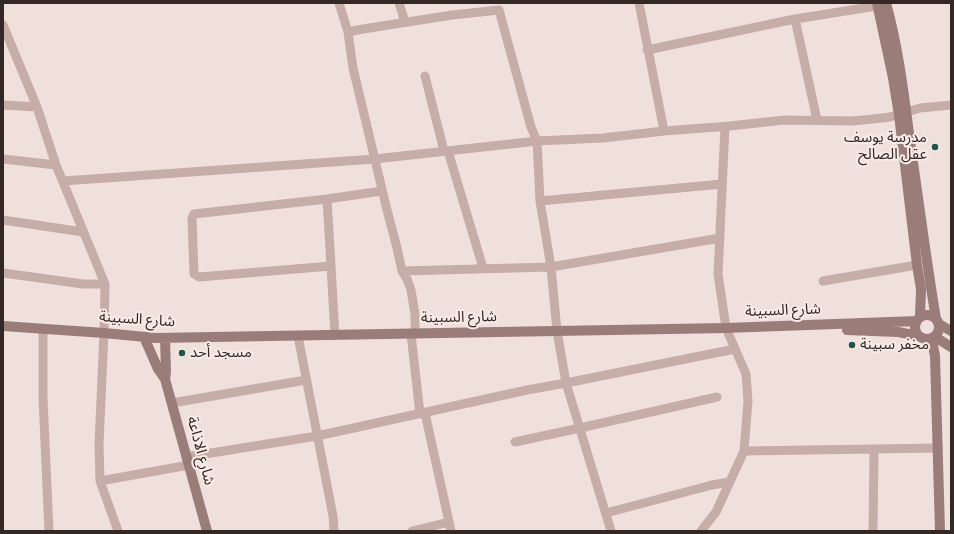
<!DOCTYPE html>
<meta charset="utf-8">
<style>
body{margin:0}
#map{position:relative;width:954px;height:534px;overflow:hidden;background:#f0e0db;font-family:"Titillium Web",sans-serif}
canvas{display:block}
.frame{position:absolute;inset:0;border:4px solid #342827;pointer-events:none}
</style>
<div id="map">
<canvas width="954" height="534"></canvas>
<div class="frame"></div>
</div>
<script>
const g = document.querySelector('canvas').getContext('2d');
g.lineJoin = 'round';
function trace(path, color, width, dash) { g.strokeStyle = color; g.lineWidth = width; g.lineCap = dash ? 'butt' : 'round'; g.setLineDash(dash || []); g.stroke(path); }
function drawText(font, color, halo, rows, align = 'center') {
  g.font = font + ' "Titillium Web","Noto Sans Arabic",sans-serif'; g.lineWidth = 4; g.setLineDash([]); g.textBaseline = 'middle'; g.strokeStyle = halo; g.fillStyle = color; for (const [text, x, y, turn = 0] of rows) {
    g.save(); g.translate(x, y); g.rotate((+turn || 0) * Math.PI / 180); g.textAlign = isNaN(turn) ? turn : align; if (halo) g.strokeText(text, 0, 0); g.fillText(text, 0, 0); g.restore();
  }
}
trace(new Path2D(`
 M339,3L348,32L353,68L386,206L397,248L402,271L407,279L411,290L415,314V334
 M399,3L405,22
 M639,3L664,131
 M795,19L817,120
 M3,25L37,107L56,165L105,284L104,333L99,444L100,481L118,531
 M348,32L363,29L452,15L499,10L531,127L537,141L540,201L551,267L402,271
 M647,50L795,19L877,6
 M425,76L444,151
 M3,105L37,107
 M448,151L483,268
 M3,159L56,165
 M63,181L375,159L537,141L603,138L664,131L730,126L784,120L853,121L873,119L890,117L920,108L951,105
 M327,199L331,266L199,277L194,274L192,218L194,214L327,199L382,191
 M540,201L722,184
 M3,220L83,232
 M331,266L335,335
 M3,273L83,284H105
 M823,281L917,265
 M43,329V398L49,531
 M411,334L420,414
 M298,336L333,516L334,531
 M172,403L306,380
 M425,413L451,531
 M515,442L580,428L717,397
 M744,451L938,448
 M186,457L317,436L527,390L566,383L557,331L551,267L720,238
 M100,481L189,465
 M606,513L712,485L729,482
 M412,531L449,522
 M611,531L566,383L735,349
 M701,531L716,512L744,451L748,401L746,374L726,328L718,274L725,127
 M873,531L874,450`), '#c7ada8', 9);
trace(new Path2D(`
 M877,3L893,78L899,115L917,265L921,289L920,317
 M886,3C900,53 905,105 912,156C920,210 927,265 936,319
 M915 327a12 12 0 1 1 24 0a12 12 0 1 1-24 0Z
 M939,324L951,331
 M3,326L104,333L156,338L726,328L917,321
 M847,330L898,332L919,336
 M144,337L158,369L165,379L207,531
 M935,337L951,347
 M165,338L166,372L165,379
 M931,339L933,346L935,356L940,531`), '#9a7c79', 10);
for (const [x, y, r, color] of [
 [935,147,4,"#205348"],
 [852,345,4,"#205348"],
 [182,353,4,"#205348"]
]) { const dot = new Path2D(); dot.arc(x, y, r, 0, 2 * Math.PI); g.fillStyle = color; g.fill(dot); trace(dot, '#f8ebe7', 1.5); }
drawText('15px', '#342827', '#f8ebe7', [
 ["مدرسة يوسف",927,138,"right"],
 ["عقل الصالح",927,155,"right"],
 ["مخفر سبينة",860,345],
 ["مسجد أحد",190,353]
], 'left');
drawText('15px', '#342827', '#f8ebe7', [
 ["شارع السبينة",783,311,-2],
 ["شارع السبينة",459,318,-1],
 ["شارع السبينة",137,320,4],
 ["شارع الاذاعة",200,451,75]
]);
</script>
